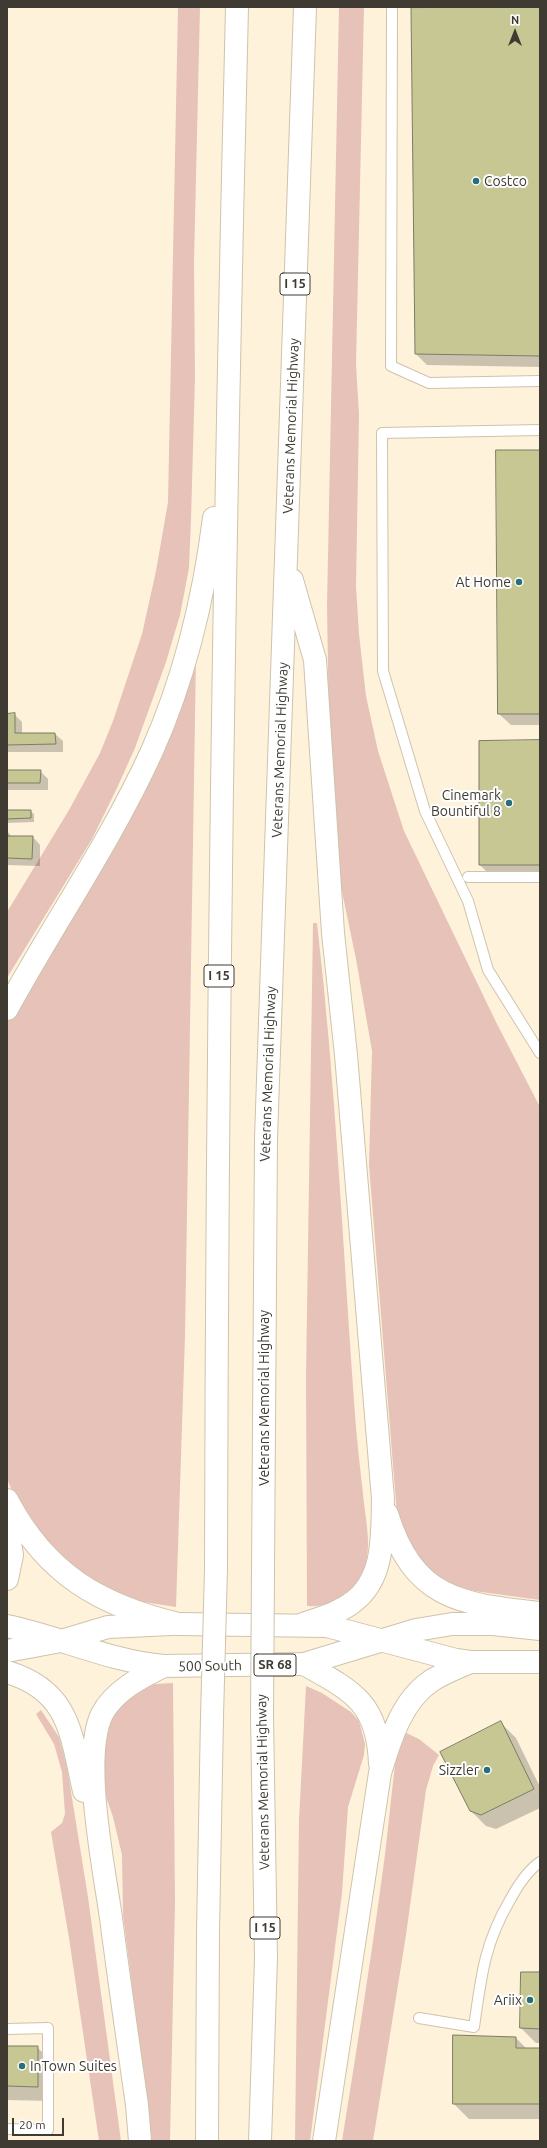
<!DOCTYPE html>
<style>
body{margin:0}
#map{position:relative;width:547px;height:2148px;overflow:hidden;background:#fef2db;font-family:Ubuntu,sans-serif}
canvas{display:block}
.frame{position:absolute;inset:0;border:8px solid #3f3b32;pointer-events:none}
.north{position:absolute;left:495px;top:12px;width:40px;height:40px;-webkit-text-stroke:3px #fff;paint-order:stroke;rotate:0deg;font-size:11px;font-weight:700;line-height:16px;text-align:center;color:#3f3b32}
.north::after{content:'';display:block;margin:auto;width:14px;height:18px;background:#3f3b32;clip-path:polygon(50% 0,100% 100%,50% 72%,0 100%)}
.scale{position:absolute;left:12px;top:2118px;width:52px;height:18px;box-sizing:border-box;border:2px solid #3f3b32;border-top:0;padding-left:5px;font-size:12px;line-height:14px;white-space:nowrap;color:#3f3b32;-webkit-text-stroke:3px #fff;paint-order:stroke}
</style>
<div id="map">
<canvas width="547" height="2148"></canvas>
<div class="frame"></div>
<div class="north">N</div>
<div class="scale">20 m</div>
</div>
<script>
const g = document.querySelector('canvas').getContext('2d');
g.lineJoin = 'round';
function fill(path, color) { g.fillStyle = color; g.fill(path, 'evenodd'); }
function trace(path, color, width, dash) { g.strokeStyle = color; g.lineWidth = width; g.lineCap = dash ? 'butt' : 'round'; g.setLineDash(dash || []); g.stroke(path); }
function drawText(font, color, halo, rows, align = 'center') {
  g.font = font + ' Ubuntu,sans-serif'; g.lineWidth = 4; g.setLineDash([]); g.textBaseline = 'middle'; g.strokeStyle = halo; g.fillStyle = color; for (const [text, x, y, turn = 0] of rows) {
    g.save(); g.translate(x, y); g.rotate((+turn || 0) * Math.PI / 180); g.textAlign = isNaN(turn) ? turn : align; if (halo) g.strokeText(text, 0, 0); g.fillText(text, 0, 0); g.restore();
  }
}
fill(new Path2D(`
 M178,7H200L194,262L195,378L191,519L189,568L180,615L166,662L135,748L117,788L92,839L7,978V912L69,810L100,753L113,721L142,634L156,571L168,502Z
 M339,7H364L356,364L359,415L356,586L359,634L366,696L378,751L404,831L496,1022L540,1107V1600L474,1591L451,1584L421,1568L397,1515L369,1165L372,1051L356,959L340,882L329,732L327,606Z
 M196,656L185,1336L176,1607L124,1599L70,1570L21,1511L7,1479V1020Z
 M313,923H317C336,1087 343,1251 355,1415C357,1441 360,1468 363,1494C365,1517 372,1544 365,1566C356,1591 333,1608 307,1606L306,1376Z
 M173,1683L175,1904L170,2141H152L123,1915L122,1855L113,1817L101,1782L105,1727L121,1703L143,1688L155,1684Z
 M306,1686L322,1693L351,1712L359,1721L365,1744L364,1755L348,1807L342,1893L310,2141H295L299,1820Z
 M41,1710L59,1737L67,1767L88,1897L121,2141H99L69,1938L51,1832L62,1823L65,1814L62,1772L54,1744L36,1714Z
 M400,1730L419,1739L439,1755L433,1766L426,1790L406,1935L373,2141H342C356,2053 370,1966 382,1877C389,1828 392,1779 400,1730Z`), '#e7c2b9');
fill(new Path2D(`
 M520,7H540V367L427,365L416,354Z
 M540,451V725H511L499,714Z
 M14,714L22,722V734H55L63,741V752H7V715Z
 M540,741V879L495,880L480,865Z
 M7,771H40L48,779V790H7Z
 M7,811H30L34,814V822L7,823Z
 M7,831L12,837H33L40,845V866L7,865Z
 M501,1723L516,1738L540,1787V1808L496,1829L486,1826L471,1811Z
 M540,1973V2043H536L521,2028Z
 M516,2038L527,2049H540V2119H469L454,2104Z
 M7,2047H37L52,2062L53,2101L7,2100Z`), '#0003');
const building = new Path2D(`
 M519,7H540V356L415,354L411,8Z
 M496,450H540V714H498Z
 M15,713V733H55L56,744L7,745V714Z
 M540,740V865H479V741Z
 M7,770H41L40,783H7Z
 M7,810H31V818L7,819Z
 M7,836H33L32,859L7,858Z
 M501,1721L534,1789L481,1815L470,1811L440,1752Z
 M521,1972H540V2029L520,2028Z
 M453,2035L516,2037V2048H540V2104H453Z
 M7,2046H38V2087L7,2086Z`);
fill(building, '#c6c793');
trace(building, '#7b7c65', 1);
const service = new Path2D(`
 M392,7L391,366L429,383L540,381
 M540,430L382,433L383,671L425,811L468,901L488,970L540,1053
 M468,877H540
 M419,2018L474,2027C481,1978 484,1944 510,1900C517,1887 527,1871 540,1862
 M7,2029L48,2028V2130L7,2129`);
const secondary = new Path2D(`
 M7,1626C60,1637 109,1661 164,1666
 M7,1651L61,1641L108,1627L171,1624`);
const primary = new Path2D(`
 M178,1624L327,1626L456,1660L470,1662H540
 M164,1666L304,1664L416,1630L452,1624H493L540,1629`);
const motorway = new Path2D(`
 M292,580L315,660L333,933L346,1055L383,1499C382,1535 385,1578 353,1602C339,1613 320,1618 303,1624
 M7,1009C54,923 111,841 152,751C185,677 204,597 214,518
 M7,1500C46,1574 99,1605 178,1624
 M387,1514C414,1600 460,1604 540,1613
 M7,1525L12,1555L7,1579
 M216,1569C217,1048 224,528 237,7
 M263,1572L266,1138L305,7
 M304,1664C353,1691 378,1703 380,1764
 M7,1672C71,1691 71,1736 84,1791
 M140,2141L137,2105C128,2042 119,1980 111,1918C104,1868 81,1758 102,1714C114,1691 141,1677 164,1666
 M207,2141L208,1931L212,1717
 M260,2141L266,1958L262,1716
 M324,2141L380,1773C390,1741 401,1701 431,1681C443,1673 457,1668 470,1662`);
trace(service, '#cec3ac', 12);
trace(secondary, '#cec3ac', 24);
trace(primary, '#cec3ac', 24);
trace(motorway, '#cec3ac', 24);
trace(service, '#fff', 10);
trace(secondary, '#fff', 22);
trace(primary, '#fff', 22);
trace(motorway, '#fff', 22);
const motorwayBridge = new Path2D(`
 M262,1716L263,1572
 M212,1717L216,1569`);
trace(motorwayBridge, '#cec3ac', 24, []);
trace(motorwayBridge, '#fff', 22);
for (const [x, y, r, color] of [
 [476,181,4,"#276f7a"],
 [519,582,4,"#276f7a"],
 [509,803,4,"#276f7a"],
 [487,1770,4,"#276f7a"],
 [530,2000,4,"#276f7a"],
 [22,2066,4,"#276f7a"]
]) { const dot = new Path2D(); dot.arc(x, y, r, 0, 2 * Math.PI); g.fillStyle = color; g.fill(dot); trace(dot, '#fff', 1.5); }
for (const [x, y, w] of [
 [295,284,30],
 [219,976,30],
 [275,1665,42],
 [265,1928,30]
]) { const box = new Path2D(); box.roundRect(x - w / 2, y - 11, w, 22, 3); g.fillStyle = '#fff'; g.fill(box); trace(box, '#3f3b32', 1); }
drawText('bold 13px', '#3f3b32', null, [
 ["I 15",295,284],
 ["I 15",219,976],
 ["SR 68",275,1665],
 ["I 15",265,1928]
]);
drawText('14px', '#3f3b32', '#fff', [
 ["Costco",484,181,"left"],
 ["At Home",511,582],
 ["Cinemark",501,795],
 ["Bountiful 8",501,811],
 ["Sizzler",479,1770],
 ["Ariix",522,2000],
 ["InTown Suites",30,2066,"left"]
], 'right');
drawText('14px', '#3f3b32', '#fff', [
 ["Veterans Memorial Highway",291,426,-88],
 ["Veterans Memorial Highway",280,750,-88],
 ["Veterans Memorial Highway",268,1074,-88],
 ["Veterans Memorial Highway",264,1398,-90],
 ["500 South",210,1666,-1],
 ["Veterans Memorial Highway",263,1782,-91]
]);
</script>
